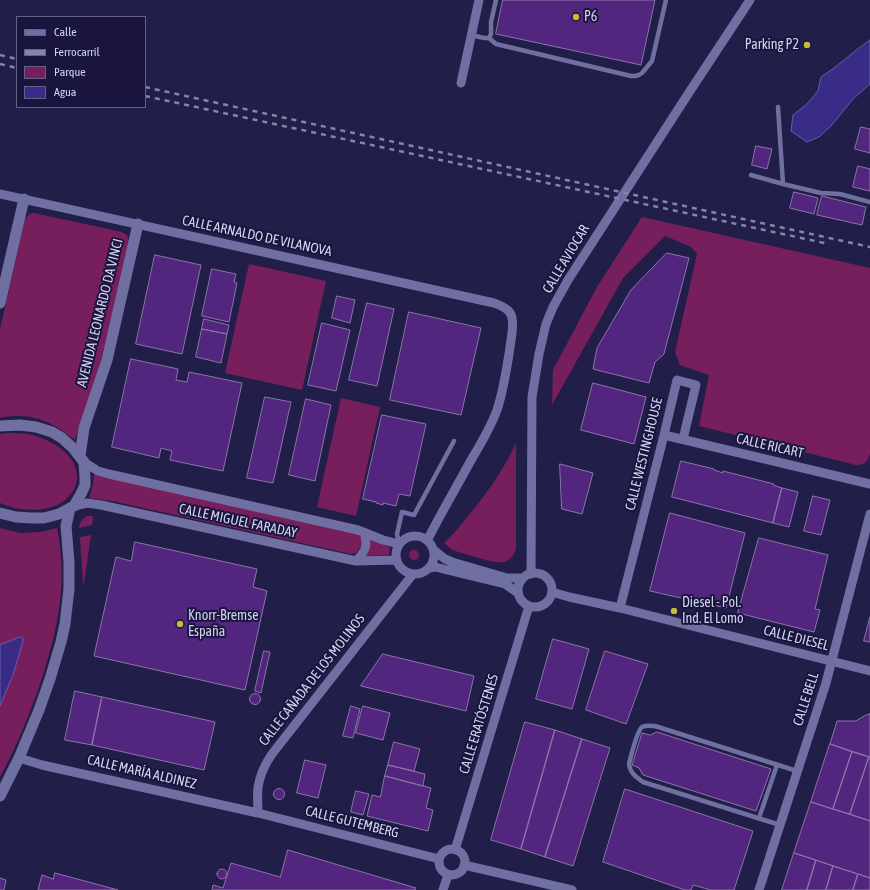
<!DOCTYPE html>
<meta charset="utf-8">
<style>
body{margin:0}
#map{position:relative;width:870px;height:890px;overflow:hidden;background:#211f49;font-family:"Asap Condensed",sans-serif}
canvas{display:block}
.legend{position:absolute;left:16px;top:16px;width:130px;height:92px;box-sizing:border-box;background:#19153e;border:1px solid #636184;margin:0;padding:5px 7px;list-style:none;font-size:12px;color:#d1d3ee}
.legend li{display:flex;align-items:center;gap:8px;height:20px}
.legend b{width:20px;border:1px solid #636184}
</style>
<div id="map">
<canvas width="870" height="890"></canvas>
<ul class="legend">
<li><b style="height:5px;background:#6f70a1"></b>Calle</li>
<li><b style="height:5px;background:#8585a7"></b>Ferrocarril</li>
<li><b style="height:11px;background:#771f5c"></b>Parque</li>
<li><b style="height:11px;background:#382c87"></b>Agua</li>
</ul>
</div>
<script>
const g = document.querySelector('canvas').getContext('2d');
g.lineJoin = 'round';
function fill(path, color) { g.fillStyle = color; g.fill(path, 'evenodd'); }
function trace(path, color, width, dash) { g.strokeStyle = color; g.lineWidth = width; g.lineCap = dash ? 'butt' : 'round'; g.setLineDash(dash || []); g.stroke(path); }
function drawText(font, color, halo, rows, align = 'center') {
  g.font = font + ' "Asap Condensed",sans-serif'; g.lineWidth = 4; g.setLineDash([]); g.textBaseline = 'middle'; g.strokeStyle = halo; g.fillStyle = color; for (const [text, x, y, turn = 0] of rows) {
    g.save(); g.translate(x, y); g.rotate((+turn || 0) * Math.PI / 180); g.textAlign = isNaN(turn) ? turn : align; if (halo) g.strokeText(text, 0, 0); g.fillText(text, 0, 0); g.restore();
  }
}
fill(new Path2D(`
 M34,213L122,232L127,235L129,241L112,318L100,363L90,397L79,426L75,440C67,434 59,428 51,424C36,416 16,414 0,418V329L25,220L29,214Z
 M642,217L870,268V453C868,462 865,465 856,465L699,426L709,375L680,365L675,352L697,254L691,247L665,236L623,278L552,405L553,370L597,287Z
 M249,264L326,281L302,390L225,373Z
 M341,398L380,407L356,516L317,507Z
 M5,433C16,433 26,433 36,436C55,442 79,457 77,480C76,486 73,492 69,496C54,514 20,512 0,503V434Z
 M516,443V549C514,555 511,560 504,562C495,564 466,554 455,551L451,549L444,543C454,534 461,525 469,515C488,492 504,469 516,443Z
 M94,474L355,533L361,536C362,543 361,548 356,553L351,554L112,501L89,498L93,484Z
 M88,516H93L92,525L79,528C80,522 82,518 88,516Z
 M0,528L20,533L41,532L57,528C69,587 56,636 38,690C27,720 15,750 0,777Z
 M91,535L84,583H83L80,537Z
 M370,538L390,547L389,555L366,556C369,550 371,545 370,538Z
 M409 555a5 5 0 1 1 10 0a5 5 0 1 1-10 0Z`), '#771f5c');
const water = new Path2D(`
 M870,40V84L853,99L831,126L819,137L807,142L791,131L793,115L807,104L818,91L821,77C839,66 853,51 870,40Z
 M21,637L23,638V641L13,675L0,706V645Z`);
fill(water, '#382c87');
trace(water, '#665ea6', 1);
const building = new Path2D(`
 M503,0H655L641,65L496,34Z
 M861,127L870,129V153L855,149Z
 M756,146L772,149L767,169L752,165Z
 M858,166L870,169V191L853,187Z
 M794,192L818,198L814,214L790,208Z
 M822,196L866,207L862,225L817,215Z
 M667,253L689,258L664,354L655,362L649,383L593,369L597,348L631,290Z
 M155,255L201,265L182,354L136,344Z
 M212,269L236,274L234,282L237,283L229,322L202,316Z
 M337,296L355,300L350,323L332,318Z
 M367,303L394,309L377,386L349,380Z
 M409,312L481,328L461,415L390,400Z
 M204,319L229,325L227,334L202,329Z
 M322,323L350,330L336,391L308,385Z
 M202,329L227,334L221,363L196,357Z
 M131,359L178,369L176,380L187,382L189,372L242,383L223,471L170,460L172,451L161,448L159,458L112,447Z
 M593,383L646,397L634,444L581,430Z
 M265,397L291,402L273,483L247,478Z
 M306,399L331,405L315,481L289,475Z
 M382,415L426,424L410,496L399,494L396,506L383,503V505L376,503V502L363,499Z
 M681,461L714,469V470L723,473V471L774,484L773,485L782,488L773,523L672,497Z
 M560,464L593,473L582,514L562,509Z
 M782,488L798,492L789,527L773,523Z
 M813,496L830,500L821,535L804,531Z
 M670,513L745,533L726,608L650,591Z
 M759,538L828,555L815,609L820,610L814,632L738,613Z
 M135,542L257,569L253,587L267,591L245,690L94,656L116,557L131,561Z
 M870,617V642L864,641Z
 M553,639L589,649L572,709L536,699Z
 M264,651L270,652L261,693L255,691Z
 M605,651L648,664L626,724L586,710Z
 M383,654L474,676L466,711L361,686Z
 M75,691L102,697L92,745L65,740Z
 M249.5 699a5.5 5.5 0 1 1 11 0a5.5 5.5 0 1 1-11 0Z
 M102,697L215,722L204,770L92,745Z
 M351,706L360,709L353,738L343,736Z
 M363,706L390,713L383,740L356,733Z
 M870,714V757L830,744L837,721H856L864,716Z
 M525,722L555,730L521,849L491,840Z
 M555,730L582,739L545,857L521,849Z
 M657,732L771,769L756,811L643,775L639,768L632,765L642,733L650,735Z
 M582,739L610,748L573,866L545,857Z
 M394,742L420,749L414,771L388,765Z
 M830,744L852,752L833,809L811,802Z
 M852,752L869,757L850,814L833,809Z
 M869,757H870V821L850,814Z
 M305,760L326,765L318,798L297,793Z
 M388,765L425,774L423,786L385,776Z
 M385,776L431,788L426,808L433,810L428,831L367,816L372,795L380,797Z
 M273.5 794a5.5 5.5 0 1 1 11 0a5.5 5.5 0 1 1-11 0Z
 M625,789L753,831L734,890H711L693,885L691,890H685L603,862Z
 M356,791L369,794L363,815L351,812Z
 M811,802L870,821V878L794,853Z
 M288,850L416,888L415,890H212L213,885L223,888L231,863L280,877Z
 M794,853L816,860L807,890H782Z
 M816,860L833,866L826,890H807Z
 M833,866L858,874L853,890H826Z
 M217 874a5 5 0 1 1 10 0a5 5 0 1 1-10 0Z
 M55,873L118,890H38L42,875L53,879Z
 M858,874L870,878V890H853Z
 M0,878L6,880L4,890H0Z`);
fill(building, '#52257f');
trace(building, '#8a76a6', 1);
trace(new Path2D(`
 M471,35L484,38H489L496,44L631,76H635L639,75L642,73L652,61L666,0
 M489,38L491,34V22L496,0
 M778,107L783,184L821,193L840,194L870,202
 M751,175L783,184
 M399,544L397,534L402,512L414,515L454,441
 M759,818L777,765
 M780,825L643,782C636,777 630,773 629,764C631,756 637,731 642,727C646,725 651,726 655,726L797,771`), '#6f70a1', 4.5);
trace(new Path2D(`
 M461,83L479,0
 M0,194L494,303C512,309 514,315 512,333C511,340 510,347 509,354C506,373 503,392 497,410C490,429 480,445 470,462C456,488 441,513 428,539
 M664,435L870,484
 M84,462L98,471L109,474L358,530L383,540L399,544
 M74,506L87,503L101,505L356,561L397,560
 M396 555a19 19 0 1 1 38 0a19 19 0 1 1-38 0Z
 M435,551L445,559L452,562L507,578H523
 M356,561C366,551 368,545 364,532
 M430,568L435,567L505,584L518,593
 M518 590a17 17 0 1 1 34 0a17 17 0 1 1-34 0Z
 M531,574L532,397L539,354L546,324L553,307L568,280L690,91L750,0
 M552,592L569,597L620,608L870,671
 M620,608L664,435L677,380L696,385L683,439
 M19,758L42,765L258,813L439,859
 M258,813C258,805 257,795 258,787C260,775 265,764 272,754L413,574
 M439 862a13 13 0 1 1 26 0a13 13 0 1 1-26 0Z
 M455,850L529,606
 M464,865L572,890
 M443,890L448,875
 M759,890L826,683L870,514`), '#6f70a1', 9);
trace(new Path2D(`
 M0,303L24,199
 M0,426L20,425L36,427L52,432L62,438L73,448L84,462L85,478V485L82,492L74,506L59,514L44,518H31L16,517L0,513
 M80,456L84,428L107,360L138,224
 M0,796L19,758L39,710L50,679L61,642L65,624L69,589V562L66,526L70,508`), '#6f70a1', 11);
trace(new Path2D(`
 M0,55L17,59
 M0,64L17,68
 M145,87L870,247
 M145,96L829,244`), '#8585a7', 2.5, [5, 5]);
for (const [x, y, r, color] of [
 [576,17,4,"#c9ba3a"],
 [807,45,4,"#c9ba3a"],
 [674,611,4,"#c9ba3a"],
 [180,624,4,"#c9ba3a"]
]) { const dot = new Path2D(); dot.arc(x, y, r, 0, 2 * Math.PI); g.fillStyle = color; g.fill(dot); trace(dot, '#19153e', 1.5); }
drawText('14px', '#d1d3ee', '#19153e', [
 ["P6",584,17],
 ["Parking P2",799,45,"right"],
 ["Diesel - Pol.",682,603],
 ["Ind. El Lomo",682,619],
 ["Knorr-Bremse",188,616],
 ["España",188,632]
], 'left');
drawText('14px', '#d1d3ee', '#19153e', [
 ["CALLE ARNALDO DE VILANOVA",257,236,12],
 ["CALLE AVIOCAR",566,259,-59],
 ["AVENIDA LEONARDO DA VINCI",100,313,-76],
 ["CALLE RICART",770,446,13],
 ["CALLE WESTINGHOUSE",644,454,-76],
 ["CALLE MIGUEL FARADAY",238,521,12],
 ["CALLE DIESEL",796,638,14],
 ["CALLE CAÑADA DE LOS MOLINOS",312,680,-52],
 ["CALLE BELL",806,699,-72],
 ["CALLE ERATÓSTENES",479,724,-73],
 ["CALLE MARÍA ALDINEZ",142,772,13],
 ["CALLE GUTEMBERG",352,822,14]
]);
</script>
